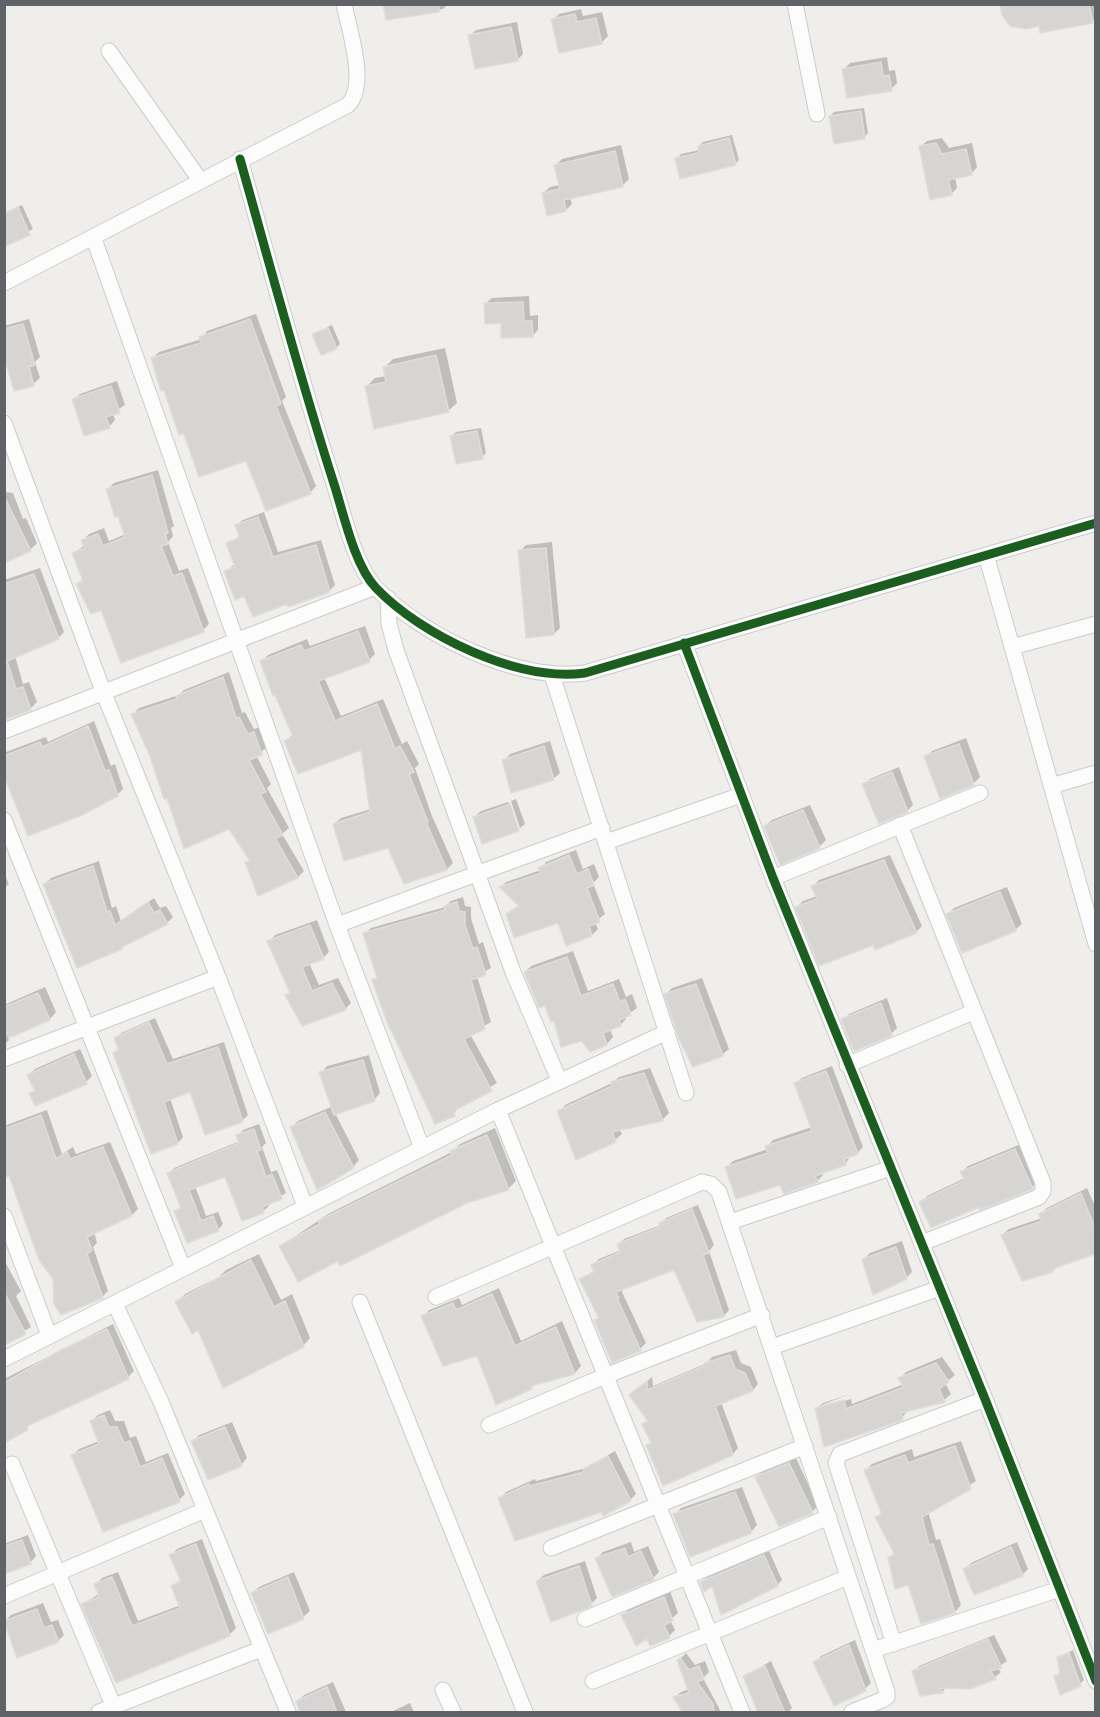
<!DOCTYPE html>
<style>
body{margin:0}
#map{position:relative;width:1100px;height:1717px;overflow:hidden;background:#efeeea;font-family:Ubuntu,sans-serif}
canvas{display:block}
.frame{position:absolute;inset:0;border:6px solid #5f6368;pointer-events:none}
</style>
<div id="map">
<canvas width="1100" height="1717"></canvas>
<div class="frame"></div>
</div>
<script>
const g = document.querySelector('canvas').getContext('2d');
g.lineJoin = 'round';
function fill(path, color) { g.fillStyle = color; g.fill(path, 'evenodd'); }
function trace(path, color, width, dash) { g.strokeStyle = color; g.lineWidth = width; g.lineCap = dash ? 'butt' : 'round'; g.setLineDash(dash || []); g.stroke(path); }
fill(new Path2D(`
 M385,4H448L443,9L387,18Z
 M1001,4H1096V18L1092,21L1040,25Z
 M581,9L583,16L602,12L608,36L602,42L560,52L553,20L559,14Z
 M517,22L523,54L517,60L470,36L476,30Z
 M887,57L889,71L895,70L897,83L891,89L844,69L850,63Z
 M864,108L868,133L864,137L830,116L834,112Z
 M732,135L739,160L735,164L677,158L681,154L700,150L699,146L703,142Z
 M942,138L949,148L972,143L977,167L971,174L955,177L957,188L951,194L920,147L927,141Z
 M621,145L629,179L622,186L570,197L572,204L566,210L543,193L550,187L560,185L556,165L562,159Z
 M22,205L33,229L4,245V213Z
 M529,296L530,316L538,315V330L532,336L502,322L485,304L492,298Z
 M256,314L286,397L282,401L316,486L310,493L247,459L185,432L152,359L159,352L202,339L207,331Z
 M29,319L40,357L35,362L40,378L33,384L4,352V326Z
 M332,325L340,344L336,348L314,334Z
 M445,348L457,403L448,411L366,387L375,378L386,376L384,368L393,359Z
 M117,381L125,405L113,413L115,420L109,427L73,400L80,394Z
 M481,428L486,453L482,457L452,436L456,432Z
 M158,470L174,526L171,528L173,536L168,542L179,571L188,568L209,624L203,630L102,608L78,584L84,578L74,553L85,545L83,540L89,534L104,528L109,541L126,534L108,489L114,483Z
 M4,492L13,493L23,519L26,518L37,543L31,549L4,561Z
 M264,512L278,552L321,540L335,585L329,591L287,602L245,594L226,572L235,564L228,544L241,535L237,525L243,520Z
 M552,542L560,628L554,634L520,551L526,545Z
 M40,568L64,632L58,638L15,656L23,684L29,682L37,702L30,709L4,719V580Z
 M365,626L375,654L369,660L324,677L341,716L383,699L402,744L407,741L419,764L415,768L432,816L453,863L447,869L405,883L389,846L334,824L341,818L371,809L362,748L286,741L293,734L262,661L268,655L307,639L310,646Z
 M229,672L242,713L245,712L254,729L260,727L268,747L256,755L271,784L267,788L289,828L282,834L304,871L298,877L259,894L247,863L251,859L230,827L168,796L133,714L139,708L179,695L184,690Z
 M94,721L111,766L115,764L123,789L117,795L4,771L6,752L46,737L48,742Z
 M966,738L980,777L973,784L926,757L932,751Z
 M550,741L560,773L553,779L504,761L510,754Z
 M899,767L913,805L907,811L864,785L870,779Z
 M516,799L525,824L520,828L511,801Z
 M508,802L517,828H520L483,842L474,817L481,811Z
 M810,805L826,840L819,847L781,863L765,826L772,820Z
 M576,850L583,869L594,864L599,877L593,883L605,914L595,922L598,929L592,935L559,921L508,915L520,905L501,887L506,882L541,870L546,862Z
 M890,855L922,926L916,932L874,943L797,907L803,901L817,896L813,886L819,880Z
 M99,861L112,908L116,906L121,921L154,898L160,908L166,906L173,917L167,923L126,943L45,884L51,878Z
 M4,873L9,884L4,888Z
 M1007,887L1022,924L1015,930L948,914L954,908Z
 M463,897L465,906L471,907V918L479,944L483,942L491,968L477,976L491,1022L470,1034L497,1083L459,1106L454,1114L374,981L378,976L365,934L371,928L445,907L451,901Z
 M317,920L329,952L323,958L309,963L319,985L338,978L351,1003L345,1009L287,995L291,991L269,942L275,935Z
 M573,951L588,991L619,979L626,997L632,994L637,1008L625,1016L626,1019L620,1025L610,1029L613,1037L607,1044L590,1050L583,1039L555,1019L525,972L531,966Z
 M702,978L729,1049L722,1055L666,994L672,988Z
 M45,987L56,1012L50,1019L8,1037L9,1040L4,1045V1005Z
 M887,998L897,1028L891,1034L843,1020L849,1014Z
 M155,1018L173,1059L224,1042L248,1115L242,1121L191,1090L170,1098L183,1137L178,1143L115,1053L119,1048L115,1039L121,1033Z
 M80,1049L92,1076L86,1082L31,1094L35,1089L29,1075L35,1069Z
 M369,1055L380,1093L374,1100L335,1113L359,1160L353,1167L292,1127L298,1121L333,1106L321,1073L327,1066Z
 M832,1066L863,1147L857,1153L851,1155L846,1163L822,1172L823,1175L817,1181L781,1183L727,1167L733,1161L768,1149L767,1147L773,1140L812,1127L795,1084L802,1078Z
 M650,1068L669,1113L663,1119L619,1129L622,1134L615,1140L576,1158L559,1112L565,1105L612,1083L619,1077Z
 M47,1110L62,1154L73,1147L76,1154L110,1142L138,1209L132,1215L94,1232L97,1243L93,1247L108,1291L102,1297L55,1278L9,1174L4,1172V1126Z
 M259,1124L266,1143L262,1147L271,1172L277,1170L286,1193L268,1204L269,1206L263,1211L226,1175L195,1186L206,1216L218,1212L223,1224L218,1230L176,1211L182,1205L169,1173L174,1168L240,1141L238,1136L243,1130Z
 M495,1128L516,1181L508,1189L467,1201L339,1259L281,1246L328,1214L452,1152L460,1144Z
 M1021,1144L1038,1181L1032,1188L979,1205L921,1203L927,1196L965,1178L962,1172L968,1166Z
 M1087,1188L1096,1208V1252L1059,1265L1053,1271L1002,1235L1009,1229L1042,1218L1040,1214L1047,1208Z
 M698,1205L714,1245L709,1251L729,1310L724,1316L698,1321L674,1269L623,1288L622,1292L646,1343L640,1349L613,1361L596,1321L599,1317L581,1279L595,1270L593,1265L599,1259L621,1250L619,1244L624,1239L661,1225L666,1218Z
 M902,1241L912,1272L906,1278L864,1259L870,1253Z
 M259,1254L281,1300L292,1294L310,1338L303,1346L199,1328L177,1302L185,1294L219,1277L226,1270Z
 M4,1260L21,1291L16,1296L31,1327L4,1343Z
 M499,1288L521,1341L562,1321L581,1366L575,1373L536,1383L531,1387L423,1317L429,1310L459,1298L462,1305Z
 M113,1324L134,1371L128,1377L34,1422L4,1441V1379Z
 M736,1350L741,1363L751,1367L758,1384L753,1390L721,1402L738,1448L733,1454L648,1446L652,1441L643,1425L649,1419L637,1390L652,1377L653,1386L707,1363L712,1357Z
 M942,1357L955,1375L945,1383L951,1394L944,1400L908,1410L902,1418L816,1409L823,1403L850,1394L822,1405V1408L851,1399L852,1404L904,1384L900,1378L906,1372Z
 M110,1410L115,1421H124L130,1438L136,1436L146,1462L168,1453L185,1494L179,1500L73,1455L79,1449L99,1441L91,1421L98,1415Z
 M232,1422L247,1458L241,1465L193,1442L199,1435Z
 M961,1441L976,1481L928,1511L936,1540L940,1539L961,1605L955,1612L922,1622L909,1583L889,1558L895,1552L877,1517L882,1512L866,1470L872,1464L912,1449L914,1457Z
 M615,1451L636,1494L630,1500L602,1511L500,1499L506,1492L535,1479L536,1481L586,1468Z
 M796,1458L818,1506L812,1512L757,1477L763,1471Z
 M742,1487L757,1525L751,1532L675,1515L681,1508Z
 M28,1535L36,1556L30,1563L4,1572V1544Z
 M202,1539L236,1628L230,1634L117,1681L83,1604L99,1594L95,1585L102,1578L118,1572L138,1621L181,1605L172,1586L181,1579L171,1555L177,1549Z
 M631,1542L634,1552L648,1546L659,1572L653,1578L597,1558L603,1552Z
 M1017,1542L1028,1569L1022,1575L965,1569L971,1563Z
 M769,1551L782,1580L777,1585L701,1582L707,1577Z
 M585,1561L597,1598L591,1604L537,1581L544,1575Z
 M294,1572L310,1611L303,1617L253,1593L259,1587Z
 M670,1591L678,1613L670,1620L675,1630L669,1636L648,1637L623,1615L629,1609Z
 M43,1603L51,1622L58,1620L64,1635L58,1641L5,1621L11,1615Z
 M994,1635L1007,1661L997,1668L1001,1672L995,1677L970,1688L947,1687L942,1692L914,1672L919,1666Z
 M855,1640L871,1683L865,1689L815,1663L821,1656Z
 M1073,1650L1084,1680L1080,1684L1055,1676L1061,1672L1059,1658Z
 M686,1653L695,1665L705,1661L709,1672L703,1678L721,1712H685L675,1697L681,1692L689,1689L679,1660Z
 M771,1661L792,1708L788,1712H760L744,1677Z
 M333,1682L346,1712H302L298,1701L304,1695Z
 M410,1703L414,1712H391Z`), '#0003');
const building = new Path2D(`
 M383,4H439V12L386,20Z
 M1000,4H1089L1093,23L1040,33L1039,26L1026,29L1010,26L1002,15Z
 M575,14L577,22L596,18L602,44L559,53L551,19Z
 M511,27L518,61L475,69L468,35Z
 M881,62L883,76L889,75L892,91L847,98L842,69Z
 M861,111L865,139L834,144L829,116Z
 M729,138L736,165L680,179L675,158L699,153L698,146Z
 M936,143L942,154L966,149L972,175L948,180L952,195L930,200L919,146Z
 M615,151L623,187L564,200L566,211L547,216L542,193L560,189L554,165Z
 M18,207L30,235L4,247V214Z
 M523,302L524,321H532L533,337L501,338V323L485,324L484,303Z
 M250,319L281,404L276,406L311,494L266,511L246,461L199,477L184,434L179,435L164,390L161,391L151,358L201,343L199,337Z
 M23,324L35,365L29,367L34,386L14,391L4,357V329Z
 M328,328L337,349L321,355L312,334Z
 M436,355L449,412L374,429L365,386L386,382L383,367Z
 M111,386L120,413L106,417L110,428L84,436L72,399Z
 M477,431L483,459L456,464L450,436Z
 M152,475L168,533L165,534L168,544L161,546L173,576L182,573L204,632L121,663L101,610L91,614L76,584L83,581L72,553L85,548L81,540L98,534L103,546L125,537L118,516L115,517L106,489Z
 M4,496L31,551L4,563Z
 M258,517L273,557L316,545L330,592L288,607L287,604L253,617L244,596L235,600L224,571L235,567L226,543L240,538L235,525Z
 M546,548L554,635L526,638L518,550Z
 M34,574L59,639L7,661L16,689L23,687L31,710L4,720V584Z
 M358,631L370,662L318,681L335,721L377,704L395,749L400,746L414,772L409,774L428,822H426L447,870L404,884L388,848L344,861L333,824L370,812L361,750L298,774L284,741L293,737L275,695L273,696L260,661L301,645L304,651Z
 M223,677L236,718L239,717L248,734L254,732L262,755L249,760L266,792L260,794L283,835L275,838L298,878L258,896L245,862L250,861L229,829L184,849L167,798L164,799L150,756L131,714L177,699L176,696Z
 M88,726L105,771L109,770L118,796L82,815L28,836L4,776V756L40,742L42,747Z
 M959,744L974,785L940,799L924,756Z
 M544,746L554,780L511,793L502,760Z
 M892,772L908,812L879,824L862,784Z
 M510,804L519,831L482,844L473,817Z
 M803,810L820,848L780,865L764,826Z
 M569,855L577,874L588,869L594,885L587,888L600,922L589,926L592,936L566,946L558,923L514,938L506,914L519,906L499,887L541,873L538,868Z
 M884,860L917,933L875,950L873,945L819,966L795,907L817,899L811,886Z
 M93,866L107,912L110,911L115,925L148,902L154,913L160,910L168,924L122,947V949L77,968L43,884Z
 M1000,892L1016,931L962,953L946,914Z
 M457,902L459,911L465,912V925L473,949L477,947L486,975L471,980L485,1029L464,1039L492,1091L453,1111L455,1116L435,1124L387,1022L372,980L377,978L363,933L445,910L444,906Z
 M310,925L324,959L302,967L312,991L332,983L346,1010L302,1026L285,995L290,993L267,941Z
 M567,957L581,996L613,984L620,1002L625,999L631,1015L619,1020L621,1026L603,1033L607,1045L590,1052L582,1041L561,1047L554,1021L551,1022L545,1006L539,1008L524,972Z
 M696,984L723,1056L693,1067L679,1039L664,994Z
 M38,993L50,1020L9,1038L4,1028V1007Z
 M881,1003L892,1036L854,1051L841,1019Z
 M149,1022L167,1064L218,1047L243,1122L205,1135L190,1092L164,1102L178,1144L151,1154L113,1053L119,1050L114,1038Z
 M74,1054L87,1084L35,1106L29,1093L35,1091L27,1075Z
 M363,1060L375,1101L334,1115L319,1072Z
 M826,1071L858,1154L844,1159L846,1165L815,1176L818,1182L784,1194L780,1185L736,1199L725,1167L768,1153L765,1146L812,1131L794,1083Z
 M644,1073L663,1121L612,1132L616,1142L576,1160L557,1111L612,1086L611,1082Z
 M325,1112L354,1168L317,1190L290,1127Z
 M41,1115L56,1159L67,1152L70,1159L103,1147L132,1216L87,1237L92,1250L87,1254L103,1298L61,1315L54,1304L53,1279L39,1260L9,1176L4,1178V1129Z
 M254,1129L261,1150L257,1151L266,1177L272,1174L282,1199L262,1207L264,1213L242,1221L225,1177L189,1190L201,1221L213,1216L219,1231L187,1243L174,1211L181,1208L167,1173L239,1143L236,1135Z
 M487,1135L509,1190L467,1203L340,1266L338,1261L298,1282L279,1246L320,1224L318,1221L452,1155L450,1151Z
 M1015,1149L1033,1189L980,1210L979,1207L931,1228L919,1202L965,1180L960,1172Z
 M1081,1193L1095,1228V1254L1052,1269L1053,1272L1022,1281L1001,1235L1042,1221L1039,1214Z
 M692,1209L709,1253L703,1255L724,1317L697,1322L674,1270L616,1292L619,1298H617L641,1351L612,1363L594,1320L599,1318L579,1279L594,1272L591,1265L620,1252L617,1244L660,1227L659,1223Z
 M896,1247L907,1279L873,1295L862,1259Z
 M251,1260L274,1307L285,1301L304,1347L223,1388L198,1330L192,1334L175,1302Z
 M4,1292L26,1334L4,1345Z
 M492,1294L515,1346L556,1327L575,1374L531,1386L532,1389L496,1405L477,1356L443,1366L421,1316L453,1303L456,1310Z
 M107,1329L129,1379L27,1426L28,1430L4,1443V1383L61,1350Z
 M730,1355L735,1369L745,1373L753,1391L715,1406L733,1455L663,1486L646,1445L651,1443L642,1424L648,1421L629,1395L647,1381V1390L706,1365L705,1363Z
 M936,1363L949,1382L939,1389L945,1402L901,1413L903,1420L824,1447L815,1408L844,1400L846,1409L904,1387L898,1378Z
 M104,1415L109,1427H117L124,1443L130,1441L140,1467L162,1458L180,1502L103,1532L71,1455L99,1444L90,1421Z
 M225,1427L242,1466L208,1480L191,1441Z
 M955,1446L971,1489L922,1517L929,1545L933,1544L955,1613L921,1624L908,1585L895,1589L888,1557L895,1555L875,1517L882,1515L864,1470L905,1455L908,1463Z
 M608,1456L631,1501L603,1516L602,1512L515,1541L498,1498L529,1484L530,1486L584,1472L583,1469Z
 M789,1463L813,1513L779,1527L755,1477Z
 M735,1492L752,1533L690,1557L673,1514Z
 M22,1540L31,1564L4,1574V1546Z
 M196,1544L230,1636L116,1683L81,1604L99,1597L94,1584L112,1577L132,1626L180,1608L171,1586L181,1581L169,1555Z
 M1011,1547L1023,1576L974,1595L963,1569Z
 M625,1548L628,1557L641,1551L654,1580L612,1597L595,1558Z
 M764,1555L778,1586L721,1615L712,1586L704,1592L700,1582Z
 M579,1566L592,1606L551,1622L536,1581Z
 M288,1577L304,1619L268,1634L251,1593Z
 M664,1597L673,1621L664,1625L670,1638L650,1646L647,1639L636,1646L621,1615Z
 M37,1609L44,1628L52,1625L59,1642L17,1658L4,1621Z
 M988,1639L1002,1668L990,1671L996,1679L970,1689L940,1688L943,1693L920,1696L912,1671Z
 M849,1645L866,1691L834,1706L813,1662Z
 M1069,1653L1081,1686L1060,1695L1054,1676L1060,1674L1057,1657Z
 M680,1658L689,1670L699,1666L704,1679L697,1682L713,1704L714,1713H683L673,1697L689,1693L677,1660Z
 M765,1666L785,1713H758L743,1676Z
 M327,1687L337,1713H300L296,1701Z`);
fill(building, '#d6d5d3');
trace(building, '#deddd9', 1.5);
const minor = new Path2D(`
 M795,4L817,114
 M109,51L200,180
 M240,159C271,269 300,379 335,487C344,516 355,566 376,588C422,636 518,682 585,673L1096,523
 M94,239L337,925L422,1148
 M4,283L348,105C368,85 349,30 344,4
 M4,423L103,691L218,977L4,1059
 M986,555L1096,944
 M388,598L389,624L396,650L513,972L559,1080
 M684,643L773,878L985,1399L1096,1681
 M1012,647L1096,624
 M552,675L686,1093
 M4,731L375,587
 M1051,786L1096,773
 M4,820L183,1268
 M900,825L1043,1183V1191L1039,1197L922,1243
 M606,842L741,795
 M773,878L980,793
 M337,925L602,828
 M218,977L305,1206
 M847,1065L973,1012
 M498,1110L742,1712
 M4,1216L49,1335
 M730,1222L891,1168
 M436,1297L702,1182L711,1184L719,1192L887,1692V1697L882,1700L852,1712
 M360,1302L525,1712
 M115,1304L161,1402L288,1712
 M772,1347L940,1288
 M4,1359L498,1110L667,1032
 M489,1425L605,1376L762,1315
 M12,1464L116,1712
 M551,1548L805,1446
 M4,1596L205,1510
 M585,1619L829,1517
 M894,1644L836,1463L840,1454L985,1399
 M873,1650L1060,1589
 M593,1681L848,1577
 M443,1690L453,1712
 M99,1712L261,1649`);
trace(minor, '#cbcccc', 17);
trace(minor, '#fdfcfc', 15);
trace(new Path2D(`
 M240,159C271,269 300,379 335,487C344,516 355,566 376,588C422,636 518,682 585,673L1096,523
 M684,643L773,878L985,1399L1096,1681`), '#1b5e20', 9);
</script>
